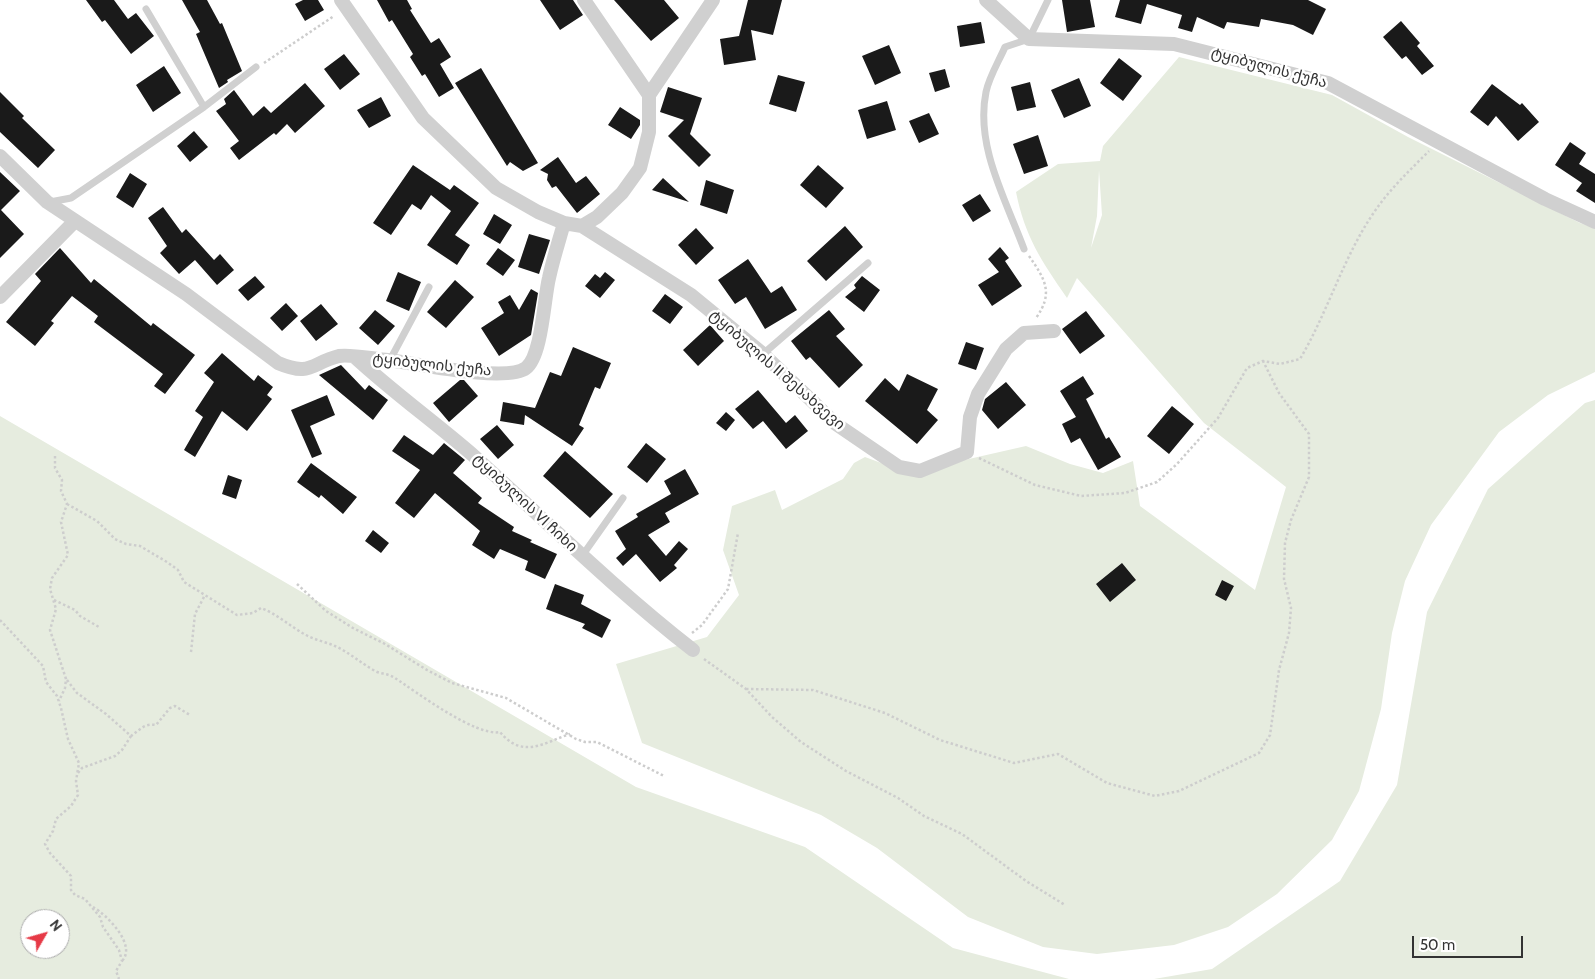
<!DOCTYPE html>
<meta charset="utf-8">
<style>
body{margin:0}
#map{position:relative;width:1595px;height:979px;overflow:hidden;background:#fff;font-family:Cabin,sans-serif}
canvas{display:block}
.north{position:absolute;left:20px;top:909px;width:50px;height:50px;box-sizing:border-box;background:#fff;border:1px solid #adadad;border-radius:50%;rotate:52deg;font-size:14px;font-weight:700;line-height:20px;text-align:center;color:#333}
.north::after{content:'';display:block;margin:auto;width:18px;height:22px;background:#e63946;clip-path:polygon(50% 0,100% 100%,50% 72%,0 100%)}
.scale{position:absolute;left:1412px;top:936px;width:111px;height:22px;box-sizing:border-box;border:2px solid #333;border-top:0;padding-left:6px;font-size:15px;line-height:18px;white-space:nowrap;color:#333;-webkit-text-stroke:4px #fff;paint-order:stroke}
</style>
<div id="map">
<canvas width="1595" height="979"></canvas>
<div class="north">N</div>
<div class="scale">50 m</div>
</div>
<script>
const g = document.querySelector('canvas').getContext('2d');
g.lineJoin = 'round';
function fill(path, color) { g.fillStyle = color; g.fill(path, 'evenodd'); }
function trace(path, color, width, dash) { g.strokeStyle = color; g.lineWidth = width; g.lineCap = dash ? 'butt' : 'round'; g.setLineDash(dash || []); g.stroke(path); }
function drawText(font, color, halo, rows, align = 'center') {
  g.font = font + ' Cabin,"Noto Sans Georgian",sans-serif'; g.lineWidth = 5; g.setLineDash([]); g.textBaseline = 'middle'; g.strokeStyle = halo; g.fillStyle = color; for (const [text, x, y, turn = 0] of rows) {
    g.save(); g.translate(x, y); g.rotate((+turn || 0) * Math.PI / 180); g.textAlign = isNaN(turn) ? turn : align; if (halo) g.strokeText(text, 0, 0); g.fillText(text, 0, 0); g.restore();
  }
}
fill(new Path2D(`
 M1179,57L1332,95L1408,137L1580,223L1595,228V372L1548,395L1499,432L1431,525L1405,581L1392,633L1381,709L1359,791L1332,840L1277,894L1228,927L1174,945L1097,954L1043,947L968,917L877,848L821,815L642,743L616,664L707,637L739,595L723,550L732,506L775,490L782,510L843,479L854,463L865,457L919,477L960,461L1026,446L1070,464L1103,473L1133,461L1140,506L1255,590L1286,487L1204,423L1077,278L1067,298C1041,260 1025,237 1016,192L1058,164L1100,161L1103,146ZM1099,170L1102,215L1091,248L1097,216Z
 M1595,400V979H1154L1212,969L1340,881L1397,785L1427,612L1488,489L1585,403Z
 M0,416L636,787L805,847L953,948L1069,979H0ZM30,919H60V949H30Z`), '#e6ecdf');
fill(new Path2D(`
 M86,0H114L128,19L136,13L154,36L131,54L105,20L102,22Z
 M182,0H207L220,24L222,23L242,71L227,80L228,82L219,88L196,34L200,32Z
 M303,0H318L324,10L305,21L295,4Z
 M377,0H407L412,9L410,10L431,43L439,38L451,57L440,64L454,88L439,97L425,74L422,76L410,57L413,54L392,20L389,22Z
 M540,0H573L583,15L560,30Z
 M614,0H664L679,18L651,41Z
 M748,0H782L773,35L751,30L756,60L724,65L720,39L739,36Z
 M1062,0H1090L1095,27L1067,32Z
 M1120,0H1308L1326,9L1313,35L1293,25L1261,19L1259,27L1227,22L1224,29L1197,17L1192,32L1178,28L1182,15L1147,4L1141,24L1115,17Z
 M1401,21L1420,43L1417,46L1434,66L1422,75L1406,56L1402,59L1383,37Z
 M981,22L985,43L960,47L957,26Z
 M889,45L901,73L875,85L862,56Z
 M344,54L360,74L340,90L324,69Z
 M1119,58L1142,76L1123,101L1100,83Z
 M164,66L181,93L153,112L136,85Z
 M481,68L538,163L523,171L510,162L507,166L455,83Z
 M945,69L950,87L935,92L929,73Z
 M778,75L805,82L796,112L769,104Z
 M1079,78L1091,106L1064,118L1051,90Z
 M1030,82L1036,107L1017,111L1011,87Z
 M305,83L325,106L295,133L287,124L276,135L274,133L239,160L230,148L239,141L216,111L226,104L224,99L234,90L253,116L264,106L271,113Z
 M1492,84L1520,105L1522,103L1539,122L1518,141L1496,116L1488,126L1470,112Z
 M668,87L702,98L690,134L711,155L699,167L668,136L684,120L660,112Z
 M0,92L24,116L22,118L55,150L38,168L0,132Z
 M381,97L391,116L369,128L357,110Z
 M887,101L896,130L867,139L858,110Z
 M620,107L640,120V125L631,139L608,125Z
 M929,113L939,134L919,143L909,121Z
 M194,131L208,147L190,162L177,146Z
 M1038,135L1048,166L1024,174L1013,144Z
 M1570,142L1586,153L1579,164L1595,174V203L1576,191L1582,183L1555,165Z
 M558,157L576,183L586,176L600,194L577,213L556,186L552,188L547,180L548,174L540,170Z
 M413,165L450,190L454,185L479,203L455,235L470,245L457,265L427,245L451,211L431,195L421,210L412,204L391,235L373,223Z
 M818,165L844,188L826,208L800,185Z
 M0,172L20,191L1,210L24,234L0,258Z
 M130,173L147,184L133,208L116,197Z
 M663,178L689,202L652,190Z
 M706,180L734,190L727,214L700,205Z
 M980,194L991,211L973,222L962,205Z
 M163,207L182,233L186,229L214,260L220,254L234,270L217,285L195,260L179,274L160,253L167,246L148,218Z
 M494,214L512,225L500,244L483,234Z
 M845,226L863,247L826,281L807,261Z
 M696,228L714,248L696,265L678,245Z
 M529,234L550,240L539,274L518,267Z
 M1000,247L1009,258L1005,261L1022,286L992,306L978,285L999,272L988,259Z
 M60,248L91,283L94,279L151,326L153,323L195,355L165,394L154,386L163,374L94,322L98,316L72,296L51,321L54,323L35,346L6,322L41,281L35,274Z
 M498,248L515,260L503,276L486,264Z
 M748,259L771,293L782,286L797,310L765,329L746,297L735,304L718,280Z
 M398,272L421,282L409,311L386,301Z
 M605,272L615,280L600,298L585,286L595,274L600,278Z
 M255,276L265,287L248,301L238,290Z
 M862,276L880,290L864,312L845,297L856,288L854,285Z
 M455,280L474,297L446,328L427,312Z
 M531,289L538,293L531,335L499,356L481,328L504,313L498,302L510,295L519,310Z
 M665,294L683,307L670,324L652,311Z
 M286,303L298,316L282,331L270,318Z
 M321,304L338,324L316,341L300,321Z
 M375,310L395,326L378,345L359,328Z
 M829,310L845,329L836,336L863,365L839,388L810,357L806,360L791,341Z
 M1086,311L1105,336L1080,354L1062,329Z
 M710,325L724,341L698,366L683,350Z
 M966,342L984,348L976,370L958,364Z
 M573,347L611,363L600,389L595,387L579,425L584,428L572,446L525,415L524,425L500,421L503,402L535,408L550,372L561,376Z
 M222,353L254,381L258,375L273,387L267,395L272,399L247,431L222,411L195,457L184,450L203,417L195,411L214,382L204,373Z
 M341,365L365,390L369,385L388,400L373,420L319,375Z
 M907,374L938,389L927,410L938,420L917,444L865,401L885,378L899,391Z
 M1083,376L1094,394L1086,399L1106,439L1109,437L1121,457L1098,470L1080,438L1071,443L1062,424L1076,417L1060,391Z
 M460,380H464L478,396L449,422L433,403Z
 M1006,382L1026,405L998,429L982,410L985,399Z
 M758,390L786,423L795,415L808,431L786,449L763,421L753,429L735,409Z
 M327,395L335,415L310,426L322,454L312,458L291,410Z
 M1172,406L1194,424L1169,454L1147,436Z
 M726,412L735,420L726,431L716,423Z
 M497,425L514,445L498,459L480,439Z
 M404,435L433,455L444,443L465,460L453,473L482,498L478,503L514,527L512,531L532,540L530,542L557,554L545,579L525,570L528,561L500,549L494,559L472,545L480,531L435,493L414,518L395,503L420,470L392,451Z
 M646,443L666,459L647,483L627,467Z
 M565,451L613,494L590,518L543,476Z
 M311,463L357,497L343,514L321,495L319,498L297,482Z
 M685,469L699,494L665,513L670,522L648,535L666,556L679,541L688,549L674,565L677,568L660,582L636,554L623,566L616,558L626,549L615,531L638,517L636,514L671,494L664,481Z
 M228,475L242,480L236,499L222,494Z
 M373,530L389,543L381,553L365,541Z
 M1122,563L1136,580L1110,602L1096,584Z
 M1222,580L1234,586L1226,601L1215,595Z
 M555,584L584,595L581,604L611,620L602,638L582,628L585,624L546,609Z`), '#1a1a1a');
trace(new Path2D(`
 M264,63L334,16
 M1029,256C1045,279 1054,293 1036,318
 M55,456V468L62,480L61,491L67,504L61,522L68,555L52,578L50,589L56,609L50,630L66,679L65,688L59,701
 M979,458L1035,485L1081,496L1125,493L1157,482L1177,464L1218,418L1247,368L1263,361L1280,364L1300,359C1329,310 1344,254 1377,208C1392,187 1410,170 1429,151
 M67,504L97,521L115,539L126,544L140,546L167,562L178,570L184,582L237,615L253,613L261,608C277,614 291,627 306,635C315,640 326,642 335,646C350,653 362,664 377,672C383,674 389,674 395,678C415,691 476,737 500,732C523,760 545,742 570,734
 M297,584L326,611L353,628L385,644L427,670L452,683L506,698L576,739L585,742H597L664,776
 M54,600L75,610L80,616L99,627
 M0,620L43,666L46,682L57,696L61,708L68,739L79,763L76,781L78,795L71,806L56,819L53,831L45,844L50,853L71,876V890L75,895L85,899L100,917L103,927L119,950L122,961L116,971L119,979
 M692,633L702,625L728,589L738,533
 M191,652L195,614L205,595
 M704,659L746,689L772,717L801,742L846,771L898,798L924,816L962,834L1026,881L1065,905
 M67,680L77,693L106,714L131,736C140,730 144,723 156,725L170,708L175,706L190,715
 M746,689L813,690L885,713L940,740L1014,763L1058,754L1107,783L1155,796L1179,791L1259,753L1270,735L1279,670L1289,633L1291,608L1284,579L1285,543L1291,520L1309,477V434L1279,393L1263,361
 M78,773L82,768L115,756L122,750L131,736
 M93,907C107,915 137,945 122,961`), '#cdcdcd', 2.5, [2.5, 2.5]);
trace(new Path2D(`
 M146,9L204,107
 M50,202L71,198L204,107L256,67
 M1024,249C1006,200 975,146 986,92C989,77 999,61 1005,47L1029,39L1048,0
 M763,354L868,263
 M390,360L429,287
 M582,556L623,498`), '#d0d0d0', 7);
trace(new Path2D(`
 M341,0L423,118L496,188L538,212L564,223L582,226L597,217L622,193L640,168L649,132V95L713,0
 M584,0L649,95
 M986,0L1029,39L1174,44L1328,83L1545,199L1595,222
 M0,156L47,202L186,294L278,363C311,377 311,363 339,356C350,354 375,359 388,360C414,363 507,383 526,368C542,356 544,298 549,278C553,259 559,241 564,223
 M582,226L691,295L763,354L836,424L899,467L920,471L967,452L970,417L978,394L1006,349L1024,333L1054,331
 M0,297L75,221
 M356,358C394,393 436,423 475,457C547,522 616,590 693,650`), '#d0d0d0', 14);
drawText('15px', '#333', '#fff', [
 ["ტყიბულის ქუჩა",1269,68,15],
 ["ტყიბულის ქუჩა",432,365,6],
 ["ტყიბულის II შესახვევი",777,370,41],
 ["ტყიბულის VI ჩიხი",525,503,43]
]);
</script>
